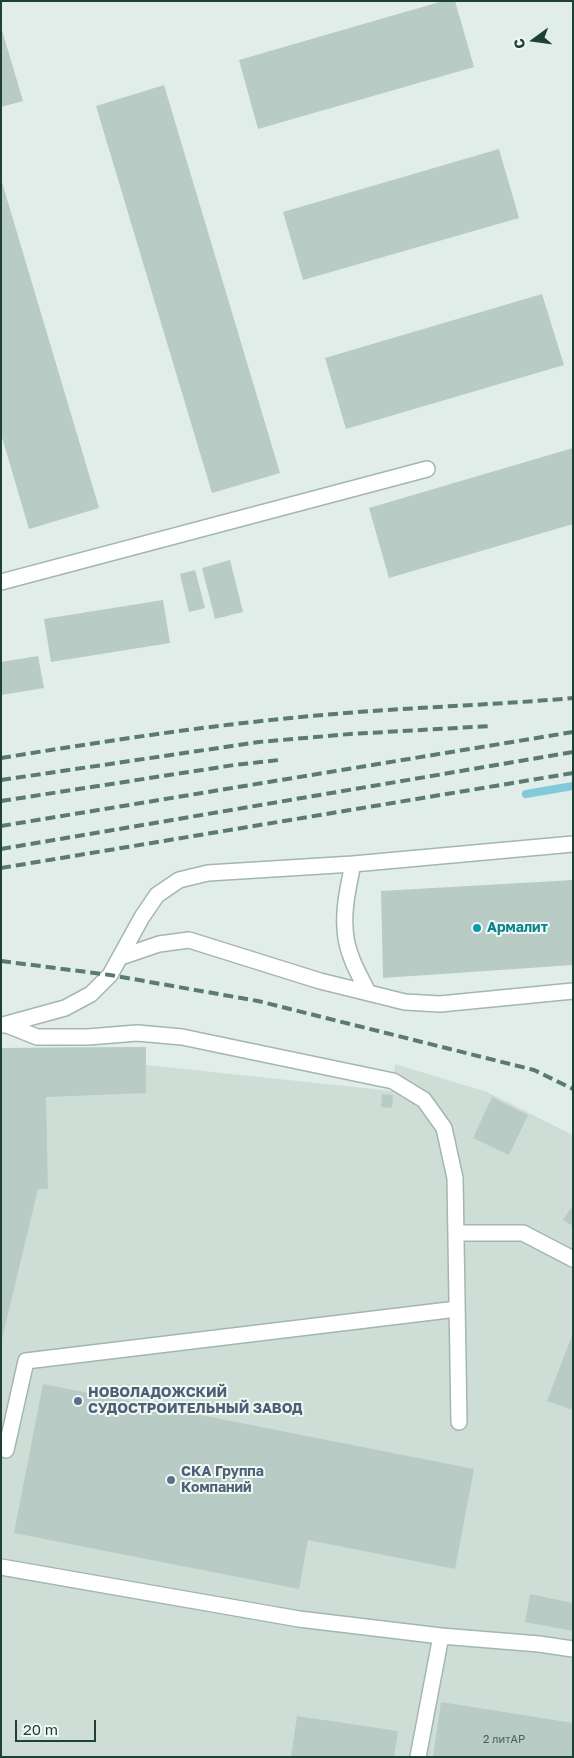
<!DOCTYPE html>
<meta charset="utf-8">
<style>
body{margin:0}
#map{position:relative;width:574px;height:1758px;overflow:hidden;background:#e1ede8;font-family:"Golos Text",sans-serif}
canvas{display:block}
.frame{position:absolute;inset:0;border:2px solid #1f4037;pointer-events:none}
.north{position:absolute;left:509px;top:15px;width:50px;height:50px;-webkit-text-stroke:4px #f1f9f5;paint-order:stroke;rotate:256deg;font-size:14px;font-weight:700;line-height:20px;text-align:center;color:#1f4037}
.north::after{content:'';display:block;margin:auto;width:18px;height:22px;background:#1f4037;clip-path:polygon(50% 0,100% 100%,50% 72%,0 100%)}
.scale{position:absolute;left:15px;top:1720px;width:81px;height:22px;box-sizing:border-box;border:2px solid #1f4037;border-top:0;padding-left:6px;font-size:15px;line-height:18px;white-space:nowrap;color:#1f4037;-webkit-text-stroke:4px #f1f9f5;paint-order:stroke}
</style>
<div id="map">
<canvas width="574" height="1758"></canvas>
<div class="frame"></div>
<div class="north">С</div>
<div class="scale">20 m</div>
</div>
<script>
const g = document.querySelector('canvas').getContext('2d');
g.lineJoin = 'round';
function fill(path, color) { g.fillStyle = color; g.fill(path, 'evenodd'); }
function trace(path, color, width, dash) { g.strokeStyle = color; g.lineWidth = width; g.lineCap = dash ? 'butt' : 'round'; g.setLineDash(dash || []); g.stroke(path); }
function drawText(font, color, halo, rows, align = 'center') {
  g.font = font + ' "Golos Text",sans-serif'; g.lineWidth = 4; g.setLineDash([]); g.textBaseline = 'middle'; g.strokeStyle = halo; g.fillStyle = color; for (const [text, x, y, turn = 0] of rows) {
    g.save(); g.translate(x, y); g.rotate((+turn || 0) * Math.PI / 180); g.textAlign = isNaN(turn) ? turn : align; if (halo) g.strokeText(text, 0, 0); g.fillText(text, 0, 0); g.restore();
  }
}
fill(new Path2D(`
 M146,1047V1065L392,1091L395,1064L487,1092L573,1135V1757H1V1048Z`), '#cfddd7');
trace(new Path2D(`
 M526,794L573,786`), '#82cad9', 8);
fill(new Path2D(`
 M443,1H455L474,67L258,129L239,60Z
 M1,27L23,101L1,107Z
 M164,85L280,473L212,493L96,106Z
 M499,149L519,218L303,280L283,212Z
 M1,179L99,508L29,529L1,434Z
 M542,294L564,365L346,429L325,358Z
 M573,448V524L389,578L369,508Z
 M230,560L243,612L215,619L202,568Z
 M195,570L205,608L189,612L180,574Z
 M163,600L170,643L51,662L44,619Z
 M38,656L44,688L1,695V662Z
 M573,880V965L383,978L381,891Z
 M146,1047V1093L46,1097L48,1189H38L1,1343V1048Z
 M382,1094L393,1095L392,1108L381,1107Z
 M492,1097L528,1115L509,1155L473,1138Z
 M573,1205V1226L563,1220Z
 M573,1333V1410L547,1401Z
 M43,1384L474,1469L455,1569L308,1540L299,1589L14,1533Z
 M530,1594L573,1603V1631L525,1622Z
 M441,1702L573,1723V1757H433Z
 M297,1716L398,1731L394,1757H291Z`), '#b8cbc4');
const minor = new Path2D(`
 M1,582L427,469
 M353,864C348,888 342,913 346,938C349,957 359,975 368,992
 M121,957L159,944L189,940L320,981L405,1002L440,1004L573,991
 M3,1025L65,1008L91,994L110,975L142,917L157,895L179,880L208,873L353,864L573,844
 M7,1025L37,1037H88L137,1033L182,1037L393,1081L424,1100L444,1128L455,1178L459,1422
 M456,1233H523L573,1259
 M6,1450L26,1361L457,1309
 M1,1567L299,1619L441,1636L539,1644L573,1649
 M418,1757L441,1636`);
trace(minor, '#a3b6af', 18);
trace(minor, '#fff', 15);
trace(new Path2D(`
 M1,758C112,740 223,723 335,714C414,707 494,705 573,698
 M1,780L259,742L350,734L491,726
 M1,801L234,765L279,760
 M1,826L573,732
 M1,849L573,752
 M1,868L573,773
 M1,961L110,975L258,1001L534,1070L573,1089`), '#597b72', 4, [10, 5]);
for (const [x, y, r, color] of [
 [477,928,5,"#0f9aa8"],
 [78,1401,5,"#5c6f8a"],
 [171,1480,5,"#5c6f8a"]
]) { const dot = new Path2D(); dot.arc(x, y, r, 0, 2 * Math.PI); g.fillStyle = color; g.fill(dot); trace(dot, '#f1f9f5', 2); }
drawText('11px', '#45635a', null, [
 ["2 литАР",504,1740]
]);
drawText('bold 14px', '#0d838f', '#f1f9f5', [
 ["Армалит",487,928]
], 'left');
drawText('bold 14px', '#4e5e75', '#f1f9f5', [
 ["НОВОЛАДОЖСКИЙ",88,1393],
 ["СУДОСТРОИТЕЛЬНЫЙ ЗАВОД",88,1409],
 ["СКА Группа",181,1472],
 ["Компаний",181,1488]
], 'left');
</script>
